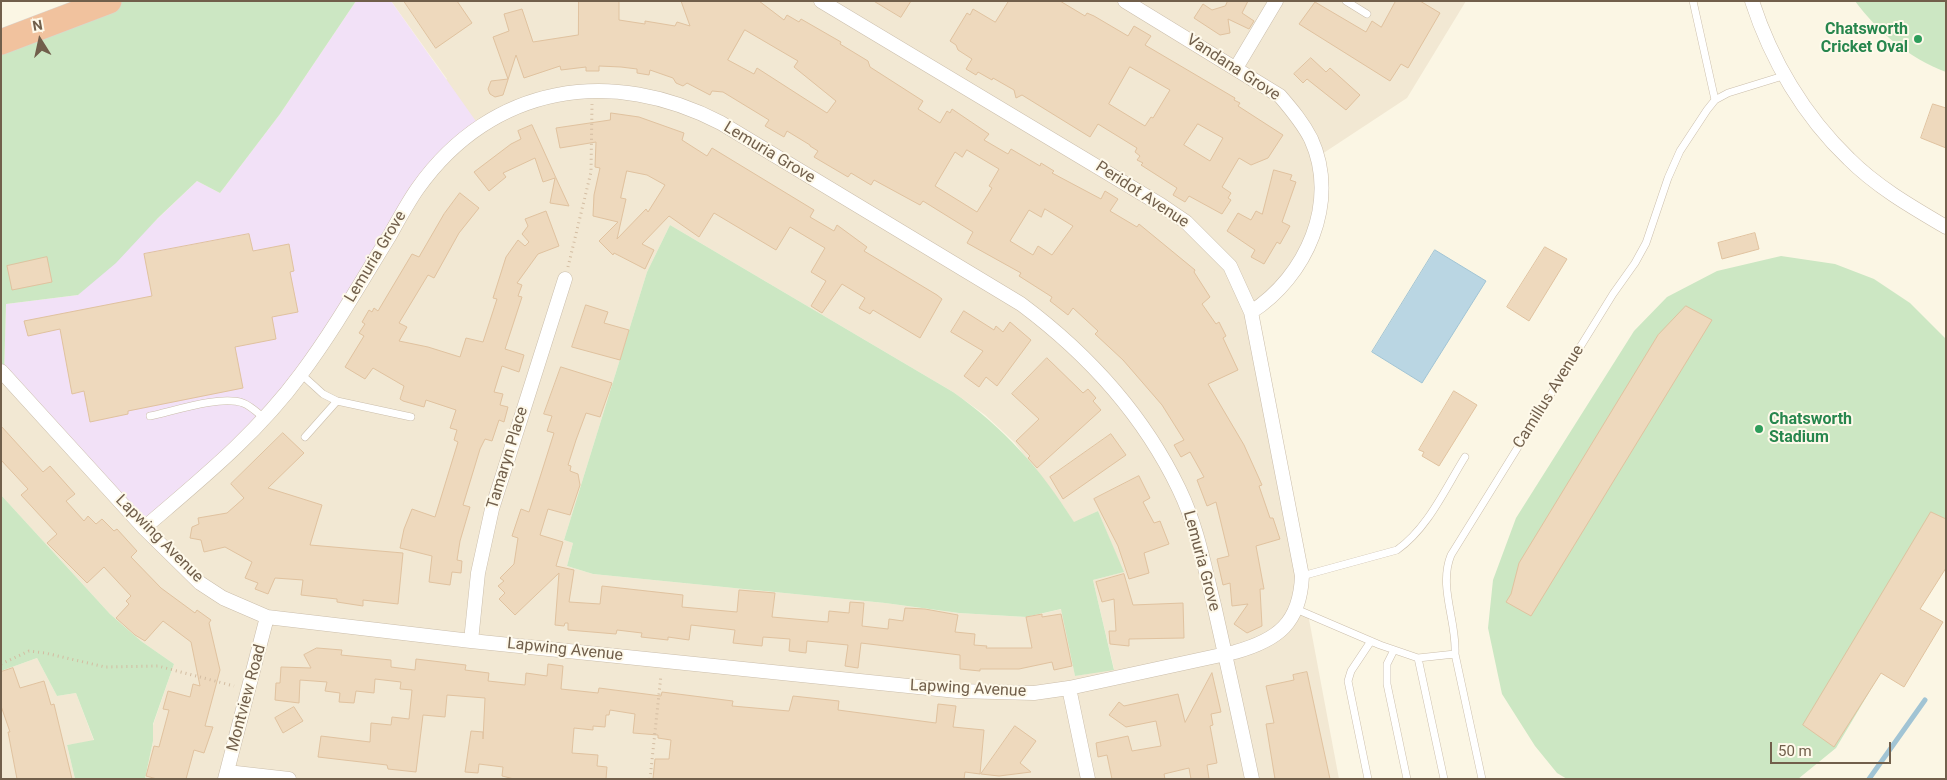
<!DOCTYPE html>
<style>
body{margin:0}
#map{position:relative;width:1947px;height:780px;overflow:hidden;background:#fbf6e4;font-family:Roboto,sans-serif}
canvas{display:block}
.frame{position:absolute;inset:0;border:2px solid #715f4b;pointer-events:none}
.north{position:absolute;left:15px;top:15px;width:50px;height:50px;-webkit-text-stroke:4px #fef9ea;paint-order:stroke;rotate:350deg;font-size:14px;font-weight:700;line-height:20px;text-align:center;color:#715f4b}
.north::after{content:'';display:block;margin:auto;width:18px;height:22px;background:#715f4b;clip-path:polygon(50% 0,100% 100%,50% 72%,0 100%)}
.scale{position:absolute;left:1770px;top:742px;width:121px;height:22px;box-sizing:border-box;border:2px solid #715f4b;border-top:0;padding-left:6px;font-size:15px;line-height:18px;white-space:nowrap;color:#715f4b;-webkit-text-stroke:4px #fef9ea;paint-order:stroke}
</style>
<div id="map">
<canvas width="1947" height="780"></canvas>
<div class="frame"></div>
<div class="north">N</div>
<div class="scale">50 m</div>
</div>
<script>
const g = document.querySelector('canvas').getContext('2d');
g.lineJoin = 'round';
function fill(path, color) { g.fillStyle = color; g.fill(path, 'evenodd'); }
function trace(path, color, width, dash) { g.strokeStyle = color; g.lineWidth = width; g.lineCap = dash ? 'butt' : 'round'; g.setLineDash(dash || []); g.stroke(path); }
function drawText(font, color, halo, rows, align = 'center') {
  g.font = font + ' Roboto,sans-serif'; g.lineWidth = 4; g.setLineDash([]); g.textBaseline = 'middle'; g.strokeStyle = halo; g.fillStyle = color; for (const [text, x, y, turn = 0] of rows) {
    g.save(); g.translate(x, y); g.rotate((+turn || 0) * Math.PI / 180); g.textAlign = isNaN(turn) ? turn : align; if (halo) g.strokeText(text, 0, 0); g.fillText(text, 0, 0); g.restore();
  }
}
fill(new Path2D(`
 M391,1H1466L1407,98L1319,156L1323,197L1303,259L1250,315L1301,577L1295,608L1308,614L1339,779H145L153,741V725L174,664L141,641L110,614L1,495V373L447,79ZM670,225L953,392L985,415L1014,442L1064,507L1074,523L1098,511L1123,572L1093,580L1114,669L1075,676L1062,609L1026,617L959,613L885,603L593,574L567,566L573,543L564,540L647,272Z
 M37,658L57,696L76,693L94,741L67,745L75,779H1V671Z`), '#f2e8d3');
fill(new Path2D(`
 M356,1H391L480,127L443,162L305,374L145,530L4,376L6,304L78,295L197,181L220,193L280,114Z`), '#f2e1f7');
fill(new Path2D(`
 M96,1H356L280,114L220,193L197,181L158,218L116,263L78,295L6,304L4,376L1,373V32Z
 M1855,1H1946V72C1909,58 1879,33 1855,1Z
 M670,225L953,392C1004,428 1041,469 1074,522L1098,511L1124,572L1093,580L1114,670L1075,676L1061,609L1026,617L959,613L885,603L593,574L567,566L573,543L564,540L647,272Z
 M1781,256L1835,264L1874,279L1910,303L1946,339V563L1836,748L1798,779H1567L1557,773L1535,746L1502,694L1488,628L1493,580L1516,518L1634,331L1667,297L1717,271Z
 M1,495L110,614L141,641L174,664L153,724V741L145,779H75L67,745L94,740L76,693L57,696L37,658L1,671Z`), '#cce7c3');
const water = new Path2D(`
 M1435,250L1486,281L1422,383L1372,352Z`);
fill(water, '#bad6e3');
trace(water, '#a1c4d4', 1);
trace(new Path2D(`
 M1869,779L1925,700`), '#a1c4d4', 5);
const building = new Path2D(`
 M404,1H457L472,23L436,48Z
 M579,1H619V20L645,24V21L675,26L677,22L690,26L681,1H759L784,20L787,15L799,22L801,19L841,42L840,44L868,61L870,67L923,101L918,109L940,123L947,111L950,113L952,109L989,134L984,140L1008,154L1011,149L1040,166L1041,163L1054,171L1052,173L1101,199L1105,191L1118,199L1110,211L1137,227L1139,224L1195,270L1194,272L1210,297L1202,304L1216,324L1219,322L1226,336L1223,338L1238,370L1208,384L1244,445L1262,485L1259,486L1270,518H1273L1280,539L1256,546L1264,589H1260L1262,626L1247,633L1234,624L1248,604L1232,606L1230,583L1223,585L1217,559L1229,556L1216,502L1207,506L1197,480L1204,477L1190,452L1181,457L1174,445L1184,440L1162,405L1123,360L1095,334L1098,331L1073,308L1068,315L1050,301L1052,297L1019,276L1021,273L967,243L973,232L923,201L920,205L874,180L871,185L851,173L848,177L814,157L818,151L810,146V145L787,131L784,137L765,126L769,120L723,92L712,91L710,95L687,83L683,86L676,83L673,78L650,70L649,75L637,73V69L621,67L599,66V71H586V67L561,70L560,66L524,78L516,55L503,95L495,97L490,94L488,89L491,81L508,79L493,37L509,31L504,14L522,9L533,42L578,35ZM745,30L798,61L794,67L836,101L827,113L757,68L754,74L728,60ZM967,150L999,169L989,186L992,188L977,212L935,186L955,152L962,157ZM1045,209L1073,226L1052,255L1038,246L1033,255L1010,241L1029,210L1041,217Z
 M874,1H911L901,17Z
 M1009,1H1060L1085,16L1087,13L1094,16L1128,36L1134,26L1151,36L1145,45L1235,98L1234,100L1240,103L1238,106L1283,135L1268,158L1251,165L1239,158L1222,187L1231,193L1228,198L1231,200L1222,214L1189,196L1185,202L1173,195L1177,188L1141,165L1143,163L1137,160L1140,156L1135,152L1137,148L1098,124L1090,137L1022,95L1016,98L1014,90L993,78L992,80L978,72L976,75L966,69L972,59L958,50L956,45L950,41L967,13L970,15L973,9L995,22ZM1130,67L1170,90L1153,118L1151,117L1145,126L1109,104ZM1198,124L1223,138L1210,161L1184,145Z
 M1228,1H1248L1242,13L1254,21L1249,29L1228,19L1230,33L1220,35L1194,18L1203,4L1212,10L1225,6Z
 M1396,1H1420L1440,13L1408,68L1401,64L1390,81L1299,24L1315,2L1366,32L1372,21L1381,27Z
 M1311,58L1326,72L1330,68L1360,95L1346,110L1307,79L1303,83L1294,74Z
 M1933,104L1946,108V148L1921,138Z
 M611,113L639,117L684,133L682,140L707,156L712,148L814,210L810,217L834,231L837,225L867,247L864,251L937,295L942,299L920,338L873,310L870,314L859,308L865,298L842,284L822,313L811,306L826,281L811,272L825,248L790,227L776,250L714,213L699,237L669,216L642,244L654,250L645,269L614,253L613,255L599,241L618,222L593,216L594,195L600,168L595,167L596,142L560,148L556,128L610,120ZM627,171L647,175L665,185L648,212L646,209L617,239L626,199L621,198Z
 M532,125L556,178L569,206L550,203L555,178L543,182L535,158L503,173L506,177L489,191L474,172L511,144L521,139L518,131Z
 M1274,170L1292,175L1290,180L1296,182L1282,222L1290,226L1280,244L1277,242L1264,264L1251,257L1255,250L1227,231L1238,213L1251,220L1256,211L1262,214Z
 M460,193L479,208L459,233L434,278L428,275L399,323L407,327L399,341L428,347L460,357L466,338L483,342L497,299L493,298L506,257L518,240L525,246L529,242L522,234L528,226L525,219L546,211L559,246L538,254L517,283L522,285L518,296L522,297L505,349L524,355L519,372L502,366L494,392L503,394L500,405L508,407L504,422L499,420L492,441L485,439L480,449L463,505L470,507L460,541L457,560L462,561L461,573L452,572L450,585L429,582L432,556L400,548L404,529L412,509L435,517L458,442L454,440L457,430L450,428L456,410L426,400L424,407L403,401L400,399L404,386L373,368L365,379L345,367L364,336L359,333L365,324L362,322L369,310L372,312L374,308L378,311L412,254L419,257L444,214Z
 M1755,233L1759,249L1722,259L1718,243Z
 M249,234L253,251L289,244L294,271L290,272L298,312L272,317L276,339L235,347L243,388L128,411V414L90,422L84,391L72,394L60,329L28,336L24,321L152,296L144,254Z
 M1545,247L1567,259L1529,321L1507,307Z
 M47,257L52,282L12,290L7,266Z
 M586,305L608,312L604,323L629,330L620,360L572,347Z
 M1686,306L1712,320L1531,616L1506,602L1511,594L1519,563L1658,335Z
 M964,311L994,330L996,326L1003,332L1010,322L1031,340L997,386L986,377L979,387L964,376L983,351L951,332Z
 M1047,358L1083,393L1088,389L1096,398L1093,401L1101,410L1037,468L1028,458L1030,456L1016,441L1039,419L1012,394Z
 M561,367L612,383L600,417L586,413L576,440L568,465L571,466L570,471L578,474L580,485L570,515L548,509L540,535L563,542L556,566L574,570L569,602L600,604L602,586L683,595L682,607L737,612L739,590L775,593L772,617L828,622L829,611L849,613L850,602L864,603L862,626L888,629L889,619L903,621L905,608L925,609L958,615L955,632L975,634L974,645L987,646L986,648H1032L1026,617L1042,614V617L1061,614L1072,666L1054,670L1052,662L1019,669H980V671L960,669V655L861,643L858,668L845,666L848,645L807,641L806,653L789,651L790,639L763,637L762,646L733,643L735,630L691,625L689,640L668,637V640L641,637L642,633L617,630L616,634L568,630V623H565L564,626L555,625L559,573L515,615L499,599L505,593L498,586L504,581L500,578L514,564L518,538L512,536L521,509L529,512L554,433L547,431L552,416L544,414Z
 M1454,391L1477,405L1439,466L1422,456L1424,452L1419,450Z
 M1,426L43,472L50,466L75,494L66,501L84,521L88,516L96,524L102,519L114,531L117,529L137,551L131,557L161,588L195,613L197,610L211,620L209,623L220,670L205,726L213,727L204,753L194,750L186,779H157L146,776L154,746L159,747L169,710L163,709L168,691L190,697L193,684L200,686L191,642L163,621L145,641L135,635L116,618L129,604L126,601L131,596L104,567L87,583L47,543L57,534L21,495L28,489L1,460Z
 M283,433L304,453L268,488L322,505L310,545L403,553L398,604L363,600V606L337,602V599L301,595L303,580L275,578L268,594L255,589L258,583L245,578L252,562L225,547L204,552L201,540L190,538L192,527L199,524L198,518L227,513L244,498L231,484Z
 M1111,434L1126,455L1063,499L1050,477Z
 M1139,476L1150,498L1143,502L1154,523L1160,521L1169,544L1144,553L1149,573L1129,579L1118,546L1094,499Z
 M1931,512L1946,519V568L1920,609L1943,622L1904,687L1881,673L1834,747L1803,725Z
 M1124,574L1133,605L1183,603L1184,638L1129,639V646L1110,644L1109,631H1116L1114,599L1102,602L1096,582Z
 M317,648L342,650L341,655L391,660V667L415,670L416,659L466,665L465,670L489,673L488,681L525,685L526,673L547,676L548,664L563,666L561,689L598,693L599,688L661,696L662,692L733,701L732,706L789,711L793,696L839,701L838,710L936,723L938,704L956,706L953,727L984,730L980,774L965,772L964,779H653L655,759H669L671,740L658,738V735L633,733L635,714L610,710L609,715H606L605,727L593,726V730L574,728L572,753L598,755L597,766L607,767L606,779H514L502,776L503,767L479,764L478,773L465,772L471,731L483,732V739L485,698L447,695L445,717L423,715L416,772L388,769L387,765L318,757L321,736L370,742L371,723L391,725L392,717L409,719L412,690L400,689L401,682L375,679L374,693L356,691L354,703L339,702L340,693L325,691L327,682L300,680L299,703L275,700L276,683H280L281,667L311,668L304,655Z
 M13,668L20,688L44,681L51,705L54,704L72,779H17L8,732H10L1,706V672Z
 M1307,672L1330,779H1275L1266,724L1274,723L1266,686L1294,680L1293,675Z
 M1212,673L1221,712L1211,714L1213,725L1210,726L1217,763L1207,765L1209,779H1191L1189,768L1164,774L1165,779H1112L1107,755L1098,757L1096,743L1128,736L1132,751L1161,746L1156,721L1126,727L1109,715L1119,702L1124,706L1178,694L1185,722Z
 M294,707L303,721L283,733L275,718Z
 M1015,726L1036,741L1020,763L1031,772L999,776L981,774Z`);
fill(building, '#eed9bd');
trace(building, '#e0c29f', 1);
const lane = new Path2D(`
 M1346,1L1367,14
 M1693,1L1715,100
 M301,374L323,394L337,401L411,417
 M150,416C174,411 220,395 243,403C251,406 258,413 265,419
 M305,437L337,401
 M1302,576L1397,550C1428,528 1445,489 1465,457
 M1296,609L1380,645L1418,658L1455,654
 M1394,650L1387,664V684L1407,779
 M1418,658L1444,779
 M1368,779L1348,681L1351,671L1371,641
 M1482,779L1455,654C1457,621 1438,587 1451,555L1613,294L1635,263L1646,243L1668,178L1680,151L1707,110L1715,100L1728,93L1783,76`);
const street = new Path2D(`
 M1125,1L1280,96C1292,110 1303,123 1311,139C1340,202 1306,277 1251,312
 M1752,1C1771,60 1804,116 1849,159C1877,187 1912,207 1946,227
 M1236,68L1276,1
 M1,371L144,528L200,583L223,598L267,617L471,641L957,691L1034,693L1069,688L1235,652C1278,640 1300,623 1302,576L1251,312L1230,266L1186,222L1161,205L821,1
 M144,528C200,480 257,434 301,374C334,330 361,282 390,235C399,219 408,202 418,188C492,84 612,66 721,123L1021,304C1088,354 1143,414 1179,489C1197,526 1204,565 1214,605C1227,663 1240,721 1252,779
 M471,641L478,573L492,509L565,279
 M1069,688L1088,779
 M227,772L289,779
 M225,779L267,617`);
const highway = new Path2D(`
 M1,42L109,1`);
trace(lane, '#cbbeab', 8);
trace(street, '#cbbeab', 15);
trace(highway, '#dad5d0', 26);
trace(new Path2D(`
 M568,267L591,172L592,104
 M1,664L29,651L45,653L105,667L158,666L234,686
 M650,779L661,675`), '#d3bca1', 3, [1, 4]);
trace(lane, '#fff', 7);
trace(street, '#fff', 14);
trace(highway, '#f1c29e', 25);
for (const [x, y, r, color] of [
 [1918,39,5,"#2e9e5b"],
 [1759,429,5,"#2e9e5b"]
]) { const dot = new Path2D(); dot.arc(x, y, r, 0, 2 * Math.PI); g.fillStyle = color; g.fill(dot); trace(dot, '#fef9ea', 2); }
drawText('bold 16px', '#27864d', '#fef9ea', [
 ["Chatsworth",1908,30],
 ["Cricket Oval",1908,48],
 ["Chatsworth",1769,420,"left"],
 ["Stadium",1769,438,"left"]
], 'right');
drawText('16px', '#715f4b', '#fef9ea', [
 ["Vandana Grove",1233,68,33],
 ["Lemuria Grove",769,153,31],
 ["Peridot Avenue",1142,195,33],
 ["Lemuria Grove",376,257,-59],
 ["Camillus Avenue",1549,397,-58],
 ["Tamaryn Place",508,458,-73],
 ["Lapwing Avenue",159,539,45],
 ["Lemuria Grove",1201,561,75],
 ["Lapwing Avenue",565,650,6],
 ["Lapwing Avenue",968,689,3],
 ["Montview Road",247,698,-75]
]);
</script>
